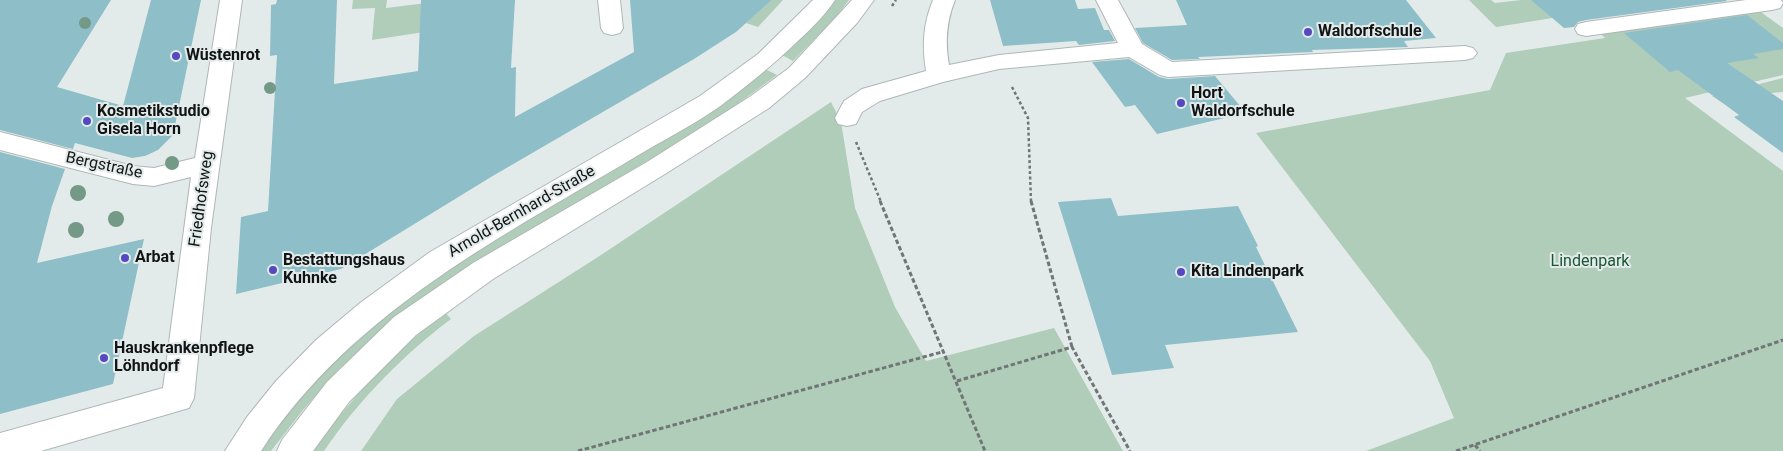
<!DOCTYPE html>
<meta charset="utf-8">
<style>
body{margin:0}
canvas{display:block;background:#e3ebea}
</style>
<canvas width="1783" height="451"></canvas>
<script>
const g = document.querySelector('canvas').getContext('2d');
g.lineJoin = 'round';
function fill(path, color) { g.fillStyle = color; g.fill(path, 'evenodd'); }
function trace(path, color, width, dash) { g.strokeStyle = color; g.lineWidth = width; g.lineCap = dash ? 'butt' : 'round'; g.setLineDash(dash || []); g.stroke(path); }
function drawText(font, color, halo, rows, align = 'center') {
  g.font = font + ' Roboto,sans-serif'; g.lineWidth = 4; g.setLineDash([]); g.textBaseline = 'middle'; g.strokeStyle = halo; g.fillStyle = color; for (const [text, x, y, turn = 0] of rows) {
    g.save(); g.translate(x, y); g.rotate((+turn || 0) * Math.PI / 180); g.textAlign = isNaN(turn) ? turn : align; if (halo) g.strokeText(text, 0, 0); g.fillText(text, 0, 0); g.restore();
  }
}
fill(new Path2D(`
 M353,0H387L386,8L451,0L483,23L372,40L375,8L352,9Z
 M772,0H783L758,27L746,23Z
 M834,0H849L836,17L793,61L782,55Z
 M1469,0H1491L1495,3L1521,0H1666L1496,27Z
 M1758,10L1783,28V75L1685,98L1783,171V451H1366L1454,418L1430,361L1256,133L1490,90L1506,53L1605,38L1599,32Z
 M765,69L777,75L710,124L468,267L427,295L380,331L338,370L303,410L271,451H256L337,354L412,292Z
 M1783,78V92L1771,93L1726,105L1712,96Z
 M831,102L841,122L855,208L895,307L926,361L1054,328L1123,451H361L397,399L474,336L598,257Z
 M445,312L451,319C403,355 358,401 324,451H312C350,399 395,352 445,312Z`), '#b0cdb9');
fill(new Path2D(`
 M0,0H111L57,87L123,106L151,0H201L173,135L158,150L145,156L132,158L75,143L73,149L0,130Z
 M277,0H337L334,84L418,71L421,0H515L511,68L516,67L515,117L634,52L630,0H772L736,32L694,59L491,177L341,269L236,294L241,217L268,211L277,55L270,56L271,5L276,4Z
 M990,0H1075L1078,9L1095,8L1104,30H1109L1115,41L1079,45L1076,41L1003,46Z
 M1176,0H1406L1436,38L1404,41L1408,47L1312,50L1313,52L1198,57L1200,59L1172,60L1143,43L1135,28L1187,25Z
 M1531,0H1726L1727,1L1586,20L1578,22L1574,27L1564,28Z
 M1747,15L1783,43V49L1753,54L1759,58L1727,63L1783,101V153L1734,117L1739,115L1678,70L1670,72L1624,33Z
 M1129,59L1159,77L1168,79L1215,76L1246,113L1157,134L1135,105L1125,107L1092,62Z
 M0,152L65,169L52,206L37,263L144,239L113,384L0,414Z
 M1111,198L1118,216L1238,206L1258,246L1256,247L1298,332L1165,345L1174,368L1112,375L1058,202Z`), '#8ebfc8');
const minor = new Path2D(`
 M220,0H242L211,228L194,398L189,408L41,451H0V433L163,388L191,177L154,186L133,184L0,150V132L133,166L154,168L195,158Z
 M598,0H620L623,28L620,33L612,35L604,33L601,28Z
 M933,0H955C946,22 945,42 949,65L999,55L1118,43L1096,0H1118L1142,44L1172,62L1465,46L1473,48L1477,53L1473,58L1465,60L1168,77L1160,75L1129,57L999,69L943,82L880,101L862,112L856,124L847,126L838,124L835,118L844,101L862,89L926,71C922,45 923,24 933,0Z
 M1746,0H1781L1783,3L1780,8L1772,10L1586,36L1578,34L1575,29L1578,24L1586,22Z`);
const major = new Path2D(`
 M813,0H835C825,15 813,27 800,39C774,64 747,86 719,107C696,123 671,136 647,150C507,234 353,310 261,451H225L247,417L276,381L316,340L360,303L430,252L700,96L758,54Z
 M852,0H874L857,23L805,78L769,108L665,174L493,279L416,335L349,402L313,451H277L282,440L327,382L394,317L473,263L647,162L751,96L789,68Z`);
trace(minor, '#afb7b6', 2);
trace(major, '#afb7b6', 2);
trace(new Path2D(`
 M892,6L896,0
 M1012,87L1028,118L1031,202
 M856,142L881,202`), '#707675', 2.5, [3, 2.5]);
trace(new Path2D(`
 M880,201L985,451
 M1031,201L1072,347
 M957,381L1072,347L1130,451
 M1475,445L1480,451
 M578,451L942,352
 M1456,451L1783,340`), '#707675', 3, [4.5, 2.5]);
fill(minor, '#fff');
fill(major, '#fff');
g.fillStyle = '#749986';
for (const [x, y, r] of [
 [85,23,6],
 [270,88,6],
 [172,163,7],
 [78,193,8],
 [116,219,8],
 [76,230,8]
]) { g.beginPath(); g.arc(x, y, r, 0, 2 * Math.PI); g.fill(); }
for (const [x, y, r, color] of [
 [1308,32,5,"#5549c1"],
 [176,56,5,"#5549c1"],
 [1181,103,5,"#5549c1"],
 [87,121,5,"#5549c1"],
 [125,258,5,"#5549c1"],
 [273,270,5,"#5549c1"],
 [1181,272,5,"#5549c1"],
 [104,358,5,"#5549c1"]
]) { const dot = new Path2D(); dot.arc(x, y, r, 0, 2 * Math.PI); g.fillStyle = color; g.fill(dot); trace(dot, '#e3ebea', 2); }
drawText('bold 16px', '#111414', '#e3ebea', [
 ["Waldorfschule",1318,32],
 ["Wüstenrot",186,56],
 ["Hort",1191,94],
 ["Waldorfschule",1191,112],
 ["Kosmetikstudio",97,112],
 ["Gisela Horn",97,130],
 ["Arbat",135,258],
 ["Bestattungshaus",283,261],
 ["Kuhnke",283,279],
 ["Kita Lindenpark",1191,272],
 ["Hauskrankenpflege",114,349],
 ["Löhndorf",114,367]
], 'left');
drawText('16px', '#111414', '#e3ebea', [
 ["Bergstraße",104,166,12],
 ["Friedhofsweg",202,199,-82],
 ["Arnold-Bernhard-Straße",522,212,-30]
]);
drawText('16px', '#195635', '#e3ebea', [
 ["Lindenpark",1590,262]
]);
</script>
